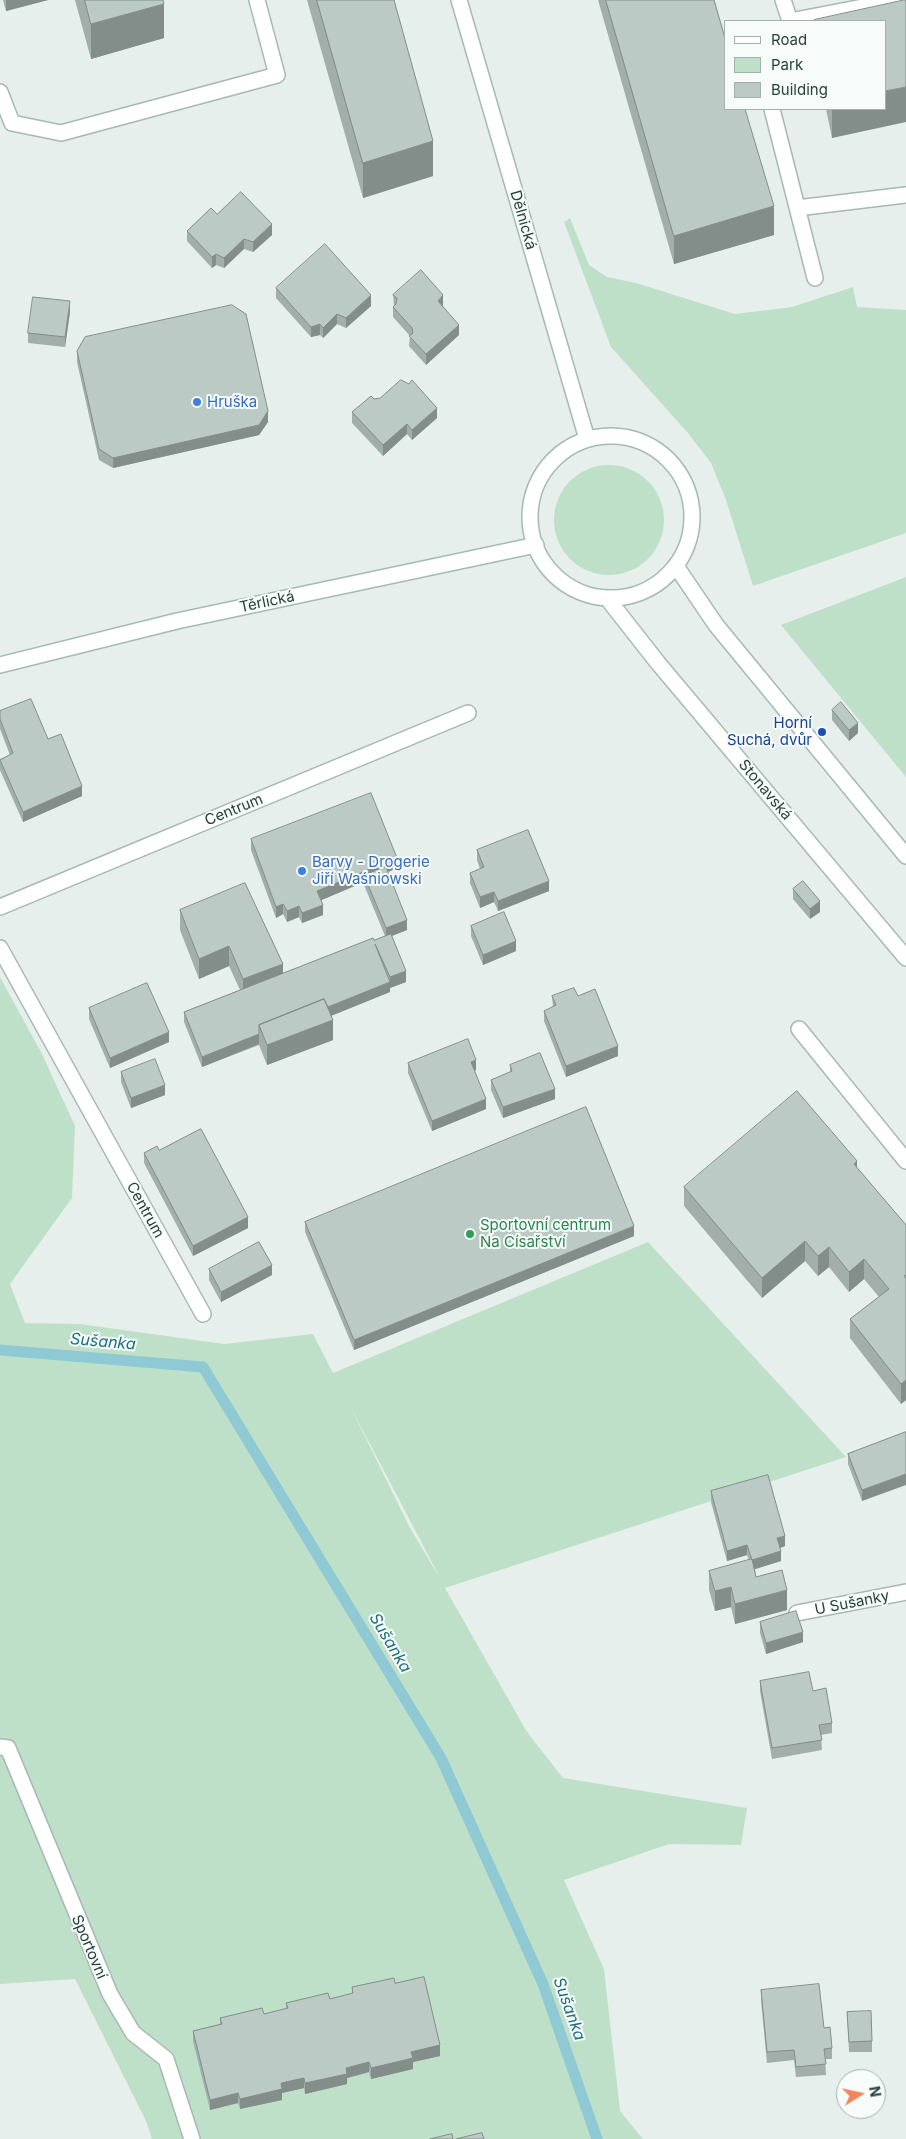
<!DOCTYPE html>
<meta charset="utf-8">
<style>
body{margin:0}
#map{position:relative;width:906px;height:2139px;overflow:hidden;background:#e6efeb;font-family:Inter,sans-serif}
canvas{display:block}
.legend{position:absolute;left:724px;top:20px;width:162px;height:90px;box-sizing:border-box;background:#f7fbf9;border:1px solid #a3b1ad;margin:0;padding:6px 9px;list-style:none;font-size:15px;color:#24423a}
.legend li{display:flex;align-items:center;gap:10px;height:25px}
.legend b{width:25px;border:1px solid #a3b1ad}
.north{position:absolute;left:836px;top:2069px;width:50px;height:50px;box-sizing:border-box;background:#f7fbf9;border:1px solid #a3b1ad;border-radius:50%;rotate:80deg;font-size:14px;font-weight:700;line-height:20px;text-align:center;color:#24423a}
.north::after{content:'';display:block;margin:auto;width:18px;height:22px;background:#f4845f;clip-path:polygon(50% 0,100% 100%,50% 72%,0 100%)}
</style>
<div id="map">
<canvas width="906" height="2139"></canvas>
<ul class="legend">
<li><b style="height:6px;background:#fff"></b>Road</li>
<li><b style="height:14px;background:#bfe0c8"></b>Park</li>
<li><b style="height:14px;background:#bbcac4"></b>Building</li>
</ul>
<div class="north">N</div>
</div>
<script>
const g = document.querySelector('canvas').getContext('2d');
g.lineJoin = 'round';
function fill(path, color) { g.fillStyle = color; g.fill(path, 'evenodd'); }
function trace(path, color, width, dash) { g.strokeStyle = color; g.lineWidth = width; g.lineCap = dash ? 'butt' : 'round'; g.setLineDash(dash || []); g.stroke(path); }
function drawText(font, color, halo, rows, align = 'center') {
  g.font = font + ' Inter,sans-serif'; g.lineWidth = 4; g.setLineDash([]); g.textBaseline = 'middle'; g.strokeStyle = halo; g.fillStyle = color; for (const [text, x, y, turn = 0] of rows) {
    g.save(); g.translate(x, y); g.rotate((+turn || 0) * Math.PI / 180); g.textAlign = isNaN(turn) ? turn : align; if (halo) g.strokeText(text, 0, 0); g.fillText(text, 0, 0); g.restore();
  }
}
fill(new Path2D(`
 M570,218L589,265L607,277L636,283L735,314L792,307L853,287L857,307L906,310V533L753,586L726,500L711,463L688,433L611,347L564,222Z
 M554 520a55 55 0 1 1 110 0a55 55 0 1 1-110 0Z
 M906,577V777L781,625Z
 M0,977L42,1054L75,1126L72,1198L10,1284L25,1323L80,1324L224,1344L313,1334L333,1373L648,1242L846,1457L445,1588L527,1732L563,1778L747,1808L741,1845L669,1844L564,1880L604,1969L620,2111L643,2139H152L147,2123L75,1979L0,1984ZM350,1406L438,1574V1575L409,1526Z`), '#bfe0c8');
trace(new Path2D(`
 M0,1350L203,1367L441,1758L543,1984L597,2139`), '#8ec9d4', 11);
const lane = new Path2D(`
 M783,0L790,21
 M790,21L900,0
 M0,92L12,123L61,133L277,75L257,0
 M772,109L815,278
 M797,208L906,195
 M799,1029L906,1161`);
const street = new Path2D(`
 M0,907L468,713
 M0,948L203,1314
 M797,1613L906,1592
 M0,1747L8,1748L110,1994L133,2033L166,2059L192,2139`);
const secondary = new Path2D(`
 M459,0L587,439
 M530 517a81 81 0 1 1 162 0a81 81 0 1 1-162 0Z
 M676,566L716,625L906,856
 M607,598L658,663L906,958
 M0,665L177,621L536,545`);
trace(lane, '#a8b8b2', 18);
trace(street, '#a8b8b2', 18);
trace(secondary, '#a4bbb3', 18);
trace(lane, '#fff', 15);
trace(street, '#fff', 15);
trace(secondary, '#fff', 15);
fill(new Path2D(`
 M3,0H48L6,11Z
 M75,0H163L164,38L91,59Z
 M307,0H394L433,176L363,198Z
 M598,0H714L774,235L674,264Z
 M826,109H885L832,138Z
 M217,214L272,235L253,252L244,249L224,268L216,265L212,268L187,241V231Z
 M276,288L371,306L346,328L337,324L323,338L320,335L311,337L276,298Z
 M393,295L443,305V306L459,335L426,365L409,346L410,336L393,317V307L394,306Z
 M70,312L65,347L28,343V333Z
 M77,351L268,422L259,435L113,468L99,460L77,362Z
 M374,399L437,418L412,440L407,434L383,456L352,423V412Z
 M832,710L858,733L849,741L832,720Z
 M0,711L48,739L82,796L23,822L0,770V759L10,755L0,729Z
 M251,839L397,868L388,872L407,930L392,936L406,982L390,988V992L331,1016L333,1040L267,1065L259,1045L202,1067L184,1022V1012L240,990L229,966L199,979L180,930V910L283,974L385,936L364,885V882L321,900L323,915L302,923L299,917L287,922L283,914L276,918L251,850Z
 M477,850L549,891L498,911L494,902L480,908L470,883V873L480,869L477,860Z
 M793,889L820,912L810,919L793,899Z
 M471,926L516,951L483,965L471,936Z
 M552,996H578L618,1056L566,1077L544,1021V1011L553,1007Z
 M89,1008L169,1042L110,1068L89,1019Z
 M408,1063L476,1070L475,1071L486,1109L432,1131L408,1073Z
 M510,1065L555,1099L503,1118L491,1090V1080L510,1072Z
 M121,1072L165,1095L131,1108L121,1082Z
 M159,1150L248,1228L193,1256L144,1163V1153Z
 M857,1168L906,1225V1400L901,1404L850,1338V1319L879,1297L864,1279L849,1292L829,1267L818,1276L805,1261L762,1298L684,1206V1187Z
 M305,1222L634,1236L354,1350L305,1232Z
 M209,1269L272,1275L221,1302L209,1280Z
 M906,1432L862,1501L848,1464V1454Z
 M711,1491L785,1546L780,1548L781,1561L755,1569L756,1577L787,1610L735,1624L731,1607L715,1611L709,1590V1571L749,1560L747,1555L727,1561L711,1502Z
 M760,1622L803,1642L766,1654L760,1633Z
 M760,1681L813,1691L832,1723V1733L821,1735L822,1750L772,1759L760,1691Z
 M395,1983L440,2056L413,2062V2069L371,2079L369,2072L347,2078V2084L305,2094L304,2088L282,2093V2100L240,2109L238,2103L210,2110L193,2041V2031L220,2024V2018L264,2014L286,2009V2003L330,1999L352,1994V1987Z
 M761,1990L824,2028L832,2048V2059H825L826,2075L796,2077L794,2060L767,2063L761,2000Z
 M847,2012L872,2041V2052H849Z`), '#a1aea9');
fill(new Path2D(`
 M6,0H48L6,11Z
 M164,4V38L91,59V24Z
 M906,87V122L832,138V109H885V91Z
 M433,141V176L363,198V163Z
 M774,206V235L674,264V236Z
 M272,224V235L253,252V242Z
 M244,239V249L224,268V258Z
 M216,254V265L212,268V257Z
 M371,295V306L346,328V318Z
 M443,295V305L438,311V301Z
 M70,301V312L65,347V337Z
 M337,314V324L323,338V328Z
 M320,324V335L311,337V327Z
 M459,325V335L426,365V354Z
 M437,408V418L412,440V430Z
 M268,411V422L259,435L113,468V458Z
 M407,424V434L383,456V445Z
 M858,723V733L849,741V730Z
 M82,786V796L23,822V812Z
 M397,858V868L367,881L364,875V882L317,902V891Z
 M549,881V891L498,911V901Z
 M494,892V902L480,908V897Z
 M820,901V912L810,919V909Z
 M283,904V914L276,918V907Z
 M323,905V915L302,923V913Z
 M299,906V917L287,922V911Z
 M407,920V930L386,938V928Z
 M516,941V951L483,965V955Z
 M229,946V966L199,979V959Z
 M283,964V984L243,999V979Z
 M406,971V982L390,988V992L266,1042L262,1033L390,982V977Z
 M333,1020V1040L267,1065V1045Z
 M169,1032V1042L110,1068V1058Z
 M259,1034V1044L202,1067V1057Z
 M618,1046V1056L566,1077V1066Z
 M476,1060V1070L471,1072V1062Z
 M165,1085V1095L131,1108V1098Z
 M555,1089V1099L503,1118V1107Z
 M486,1099V1109L432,1131V1121Z
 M857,1161V1181L854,1164Z
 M248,1217V1228L193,1256V1246Z
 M634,1226V1236L354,1350V1340Z
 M805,1241V1261L762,1298V1278Z
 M829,1247V1267L818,1276V1256Z
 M864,1259V1279L849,1292V1272Z
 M272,1265V1275L221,1302V1292Z
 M906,1380V1400L901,1404V1384Z
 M906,1474V1485L862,1501V1490Z
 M785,1536V1546L777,1549V1538Z
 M747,1545V1555L727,1561V1551Z
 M781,1551V1561L752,1570V1560Z
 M731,1587V1607L715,1611V1591Z
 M787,1590V1610L735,1624V1604Z
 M803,1632V1642L766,1654V1643Z
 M440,2045V2056L413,2062V2069L371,2079V2068L411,2052Z
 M369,2062V2072L347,2078V2084L305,2094V2083L346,2068Z
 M304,2078V2088L282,2093V2100L240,2109V2099L281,2083Z
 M238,2093V2103L210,2110V2100Z`), '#838d89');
const building = new Path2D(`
 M85,0H163L164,4L91,24Z
 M317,0H394L433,141L363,163Z
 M606,0H714L725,38V109H745L774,206L674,236Z
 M904,0H906V87L885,91V21H814V20Z
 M241,192L272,224L253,242L244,239L224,258L216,254L212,257L187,231L211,208L217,214Z
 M325,244L371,295L346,318L337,314L323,328L320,324L311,327L276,288Z
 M421,270L443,295L438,301L459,325L426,354L409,336L413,333L412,328L393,307L396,304L397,298L393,295Z
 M33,297L70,301L65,337L28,333Z
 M232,305L246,314L268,411L259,425L113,458L99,449L77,351L85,337Z
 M401,380L409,384L412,380L437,408L412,430L407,424L383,445L352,412L371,396L374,399L380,398Z
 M31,699L48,739L61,734L82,786L23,812L0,760L13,753L0,719V711Z
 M841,702L858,723L849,730L832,710Z
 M371,793L397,858L317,891L323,905L302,913L299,906L287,911L283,904L276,907L251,839Z
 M528,830L549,881L498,901L494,892L480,897L470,873L484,867L477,850Z
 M386,867L407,920L386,928L364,875Z
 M803,881L820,901L810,909L793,889Z
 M245,883L283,964L243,979L229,946L199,959L180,910Z
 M504,912L516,941L483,955L471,926Z
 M391,934L406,971L390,977L375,944L390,982L328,1007L324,999L259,1025V1034L202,1057L184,1012L373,938L374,940Z
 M147,983L169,1032L110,1058L89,1008Z
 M574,988L578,996L595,989L618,1046L566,1066L544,1011L556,1005L552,996Z
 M324,999L333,1020L267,1045L259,1025Z
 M468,1039L476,1060L471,1062L486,1099L432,1121L408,1063Z
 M540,1053L555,1089L503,1107L491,1080L512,1071L510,1065Z
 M155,1059L165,1085L131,1098L121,1072Z
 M797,1091L857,1161L854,1164L906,1225V1275L904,1276L906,1279V1380L901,1384L850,1319L889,1289L864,1259L849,1272L829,1247L818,1256L805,1241L762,1278L684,1187Z
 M586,1107L634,1226L354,1340L305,1222Z
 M201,1129L248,1217L193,1246L144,1153L157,1146L159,1150Z
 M259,1242L272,1265L221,1292L209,1269Z
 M906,1432V1474L862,1490L848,1454Z
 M768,1475L785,1536L777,1538L781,1551L752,1560L747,1545L727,1551L711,1491Z
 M752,1559L756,1577L782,1570L787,1590L735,1604L731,1587L715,1591L709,1571Z
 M796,1611L803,1632L766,1643L760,1622Z
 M809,1672L813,1691L826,1688L832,1723L819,1725L822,1740L772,1748L760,1681Z
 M424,1977L440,2045L411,2052L413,2058L371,2068L369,2062L346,2068L347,2074L305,2083L304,2078L281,2083L282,2089L240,2099L238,2093L210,2100L193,2031L222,2024L220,2018L262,2008L264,2014L288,2008L286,2003L328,1993L330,1999L353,1993L352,1987L394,1978L395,1983Z
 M819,1984L824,2028L830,2027L832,2048L824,2049L826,2064L796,2067L794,2050L767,2052L761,1990Z
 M871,2011L872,2041L849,2042L847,2012Z
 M482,2133L484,2139H456Z
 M452,2134L453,2139H430Z`);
fill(building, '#bbcac4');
trace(building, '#838d89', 1);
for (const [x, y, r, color] of [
 [197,402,5,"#3f7fe0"],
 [822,732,5,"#1a4fb4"],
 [302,871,5,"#3f7fe0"],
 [470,1234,5,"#2e9e5b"]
]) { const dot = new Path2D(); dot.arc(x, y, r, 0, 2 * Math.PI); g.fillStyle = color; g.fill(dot); trace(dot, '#f7fbf9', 2); }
drawText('15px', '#24423a', '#f7fbf9', [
 ["Dělnická",523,220,74],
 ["Těrlická",267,602,-12],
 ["Stonavská",765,790,50],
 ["Centrum",234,810,-22],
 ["Centrum",145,1210,61],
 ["U Sušanky",852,1603,-11],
 ["Sportovní",89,1947,67]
]);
drawText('15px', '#366cbe', '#f7fbf9', [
 ["Hruška",207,402],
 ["Barvy - Drogerie",312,862],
 ["Jiří Waśniowski",312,879]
], 'left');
drawText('15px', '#164399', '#f7fbf9', [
 ["Horní",812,723],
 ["Suchá, dvůr",812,740]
], 'right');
drawText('15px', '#27864d', '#f7fbf9', [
 ["Sportovní centrum",480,1225],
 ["Na Císařství",480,1242]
], 'left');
drawText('italic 16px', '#1c6f80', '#f7fbf9', [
 ["Sušanka",103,1342,5],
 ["Sušanka",390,1643,59],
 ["Sušanka",569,2009,70]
]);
</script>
